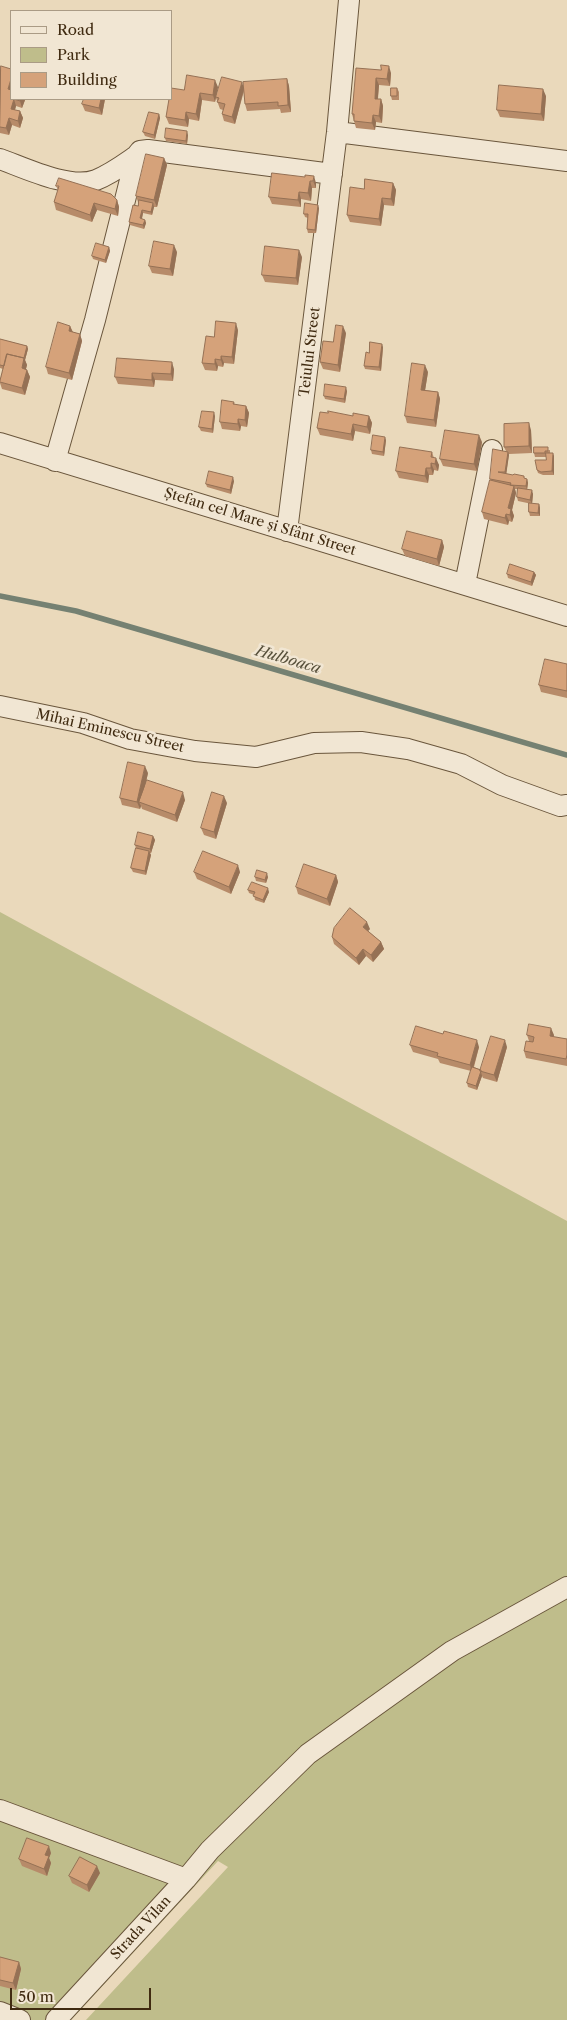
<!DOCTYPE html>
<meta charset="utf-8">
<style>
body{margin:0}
#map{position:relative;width:567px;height:2020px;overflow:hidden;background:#ead9bb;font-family:"Libre Caslon Text",serif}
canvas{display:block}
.legend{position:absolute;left:10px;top:10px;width:162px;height:90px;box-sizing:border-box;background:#f1e6d3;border:1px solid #aa9b85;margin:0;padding:6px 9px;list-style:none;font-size:15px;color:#402b11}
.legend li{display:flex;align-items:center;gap:10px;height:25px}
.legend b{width:25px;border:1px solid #aa9b85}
.scale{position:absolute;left:10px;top:1988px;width:141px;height:22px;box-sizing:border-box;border:2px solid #402b11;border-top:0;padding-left:6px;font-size:15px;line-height:18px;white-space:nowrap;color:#402b11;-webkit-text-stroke:4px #f1e6d3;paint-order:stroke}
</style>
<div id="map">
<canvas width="567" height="2020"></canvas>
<ul class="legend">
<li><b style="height:6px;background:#f1e6d3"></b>Road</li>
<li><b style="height:14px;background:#bfbd8b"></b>Park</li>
<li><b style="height:14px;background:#d5a27a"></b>Building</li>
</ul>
<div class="scale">50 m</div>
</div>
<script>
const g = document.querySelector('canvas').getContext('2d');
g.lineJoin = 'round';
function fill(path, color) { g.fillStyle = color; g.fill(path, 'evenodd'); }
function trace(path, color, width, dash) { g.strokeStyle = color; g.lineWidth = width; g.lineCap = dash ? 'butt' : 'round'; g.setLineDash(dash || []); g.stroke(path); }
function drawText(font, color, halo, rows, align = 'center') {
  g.font = font + ' "Libre Caslon Text",serif'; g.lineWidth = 5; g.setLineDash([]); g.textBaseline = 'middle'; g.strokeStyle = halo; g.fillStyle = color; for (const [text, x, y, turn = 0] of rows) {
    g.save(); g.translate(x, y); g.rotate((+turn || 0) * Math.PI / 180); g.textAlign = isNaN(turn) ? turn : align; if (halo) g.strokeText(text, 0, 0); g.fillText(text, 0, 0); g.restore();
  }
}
fill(new Path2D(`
 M0,912L567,1221V2020H86L228,1867L218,1861L71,2020H0Z`), '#bfbd8b');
trace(new Path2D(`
 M0,596L76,611L567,755`), '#758172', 5.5);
const minor = new Path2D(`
 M337,132L567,161
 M0,159C25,168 70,190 96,180C111,174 123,165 136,156
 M0,443L567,616
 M55,461L95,320L136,156L140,151L148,150L332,174
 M287,531L337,132L349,0
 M465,584L492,450
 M0,706L83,723L130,739L195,751L256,757L314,743L361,742L408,749L461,764L502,785L560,806L567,805
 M0,1810L186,1879
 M0,2012L20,2020
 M56,2020L186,1879L210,1850L308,1754L452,1651L567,1587`);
trace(minor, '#6a563c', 22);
trace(minor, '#f1e6d3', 20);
fill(new Path2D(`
 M0,68L11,99H24L25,100L22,108L16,106L15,110L20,111L23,118L20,128L12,125L9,135L0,133Z
 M381,70L391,73L390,86L379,85L378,99H381L383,106L382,123L376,122L375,130L356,128L352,114Z
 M287,79L289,86L291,112L281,113L280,109L247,111L245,104L244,91L235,124L224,121L222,114L223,110L220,109L216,98L215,102L202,100L199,121L189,119L188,127L169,124L166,117L184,90L218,87L216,97L244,87Z
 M397,88L399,92V100H392L391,96Z
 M546,96L544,121L500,117L497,110Z
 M105,99L102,115L85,111L82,104Z
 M159,114L160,118L155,139L145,136L143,132Z
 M188,135L187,144L166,141L165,138Z
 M164,158L167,165L157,207H154L152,215L143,213L142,219L145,220L146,223L144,229L130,225L129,222L138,206V202L136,196Z
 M305,177L316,183V188H312L311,201L301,199V207L272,204L269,197Z
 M393,183L396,190L394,206L384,205L381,226L350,222L347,215L364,189Z
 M56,186L117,200L119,207L118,216L97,210L92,222L56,210L54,202L58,190Z
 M319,208L316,233H308L307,229L308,218L305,217L304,214Z
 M109,247L110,251L106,263L93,259L92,256Z
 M177,252L173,276L152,273L149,266Z
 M302,257L298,285L265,282L262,275Z
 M70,326L73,332L80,334L82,341L72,380L48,374L46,367Z
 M238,330L234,364L224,363L223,367L218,366L217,371L205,370L202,363Z
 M346,333L340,372L323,369L320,362L333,342Z
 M0,339L27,346L28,349L25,360L27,365L26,369L27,370L30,377L25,395L2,389L0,383V380L3,369L0,368Z
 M383,347L381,371L365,369L364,366Z
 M174,369L173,381L155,380L154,387L118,384L115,377Z
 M428,372L425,390L438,392L440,399L436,427L407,423L405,416Z
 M347,391L345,403L325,399L324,396Z
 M234,402L235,405L246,406L249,413L247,427L241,426L240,431L222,429L220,422Z
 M328,413L353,416H369L372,423L370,434L355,431L353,441L320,435L317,428Z
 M215,416L213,433L201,431L199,427Z
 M531,430L532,453L509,454L506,474L527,479L528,483L527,489L533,494L532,504L518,501L517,497L518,489H515L516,493L512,510L514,516L512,522L509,521L508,525L484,519L482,512L490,480L506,451L504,447Z
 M386,440L384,456L372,454L371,450Z
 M482,442L477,471L443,466L440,459Z
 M550,450V453L554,456V475H543L538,473L537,470L546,460V457H535L534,453Z
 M432,452L434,458L439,465L438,471L434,470L433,475H429L428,483L399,478L396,471Z
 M234,481L231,494L207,487L206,484Z
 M539,504L540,508V516H530L529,512Z
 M442,540L444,547L439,566L405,556L402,549Z
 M534,572L536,575L532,586L508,578L507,574Z
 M567,664V698L541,692L539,685Z
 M148,773L145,787L185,800L177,822L142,809L141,806L140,809L122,805L120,798Z
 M227,803L216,839L204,835L201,828Z
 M153,836L155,840L151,853H150L151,855L146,875L133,872L131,868L136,848L135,845Z
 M194,872H240L231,894L197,879Z
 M336,875L338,882L330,906L298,894L296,887Z
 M255,877H268L266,883L256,881Z
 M248,890L269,892L264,903L255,900L254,895L249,893Z
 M370,929L368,931L381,942L384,949L373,962L366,956L359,965L334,944L332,937Z
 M527,1035H554L553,1037L567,1039V1066L526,1058L524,1051L529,1041Z
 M410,1045L479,1047L474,1067L481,1070L507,1047L497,1082L483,1078L482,1076L477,1090L468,1087L467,1083L471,1071L440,1063L438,1059L413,1052Z
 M51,1853L49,1858L51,1863L47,1876L22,1866L19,1859Z
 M100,1873L89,1892L72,1883L69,1876Z
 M0,1957L19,1962L21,1969L16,1990L0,1986Z`), '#b78b69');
fill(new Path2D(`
 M389,66L391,73L390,86L387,79Z
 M376,78L379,85L377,106L375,99Z
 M11,79V95L8,89Z
 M287,79L289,86L291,112L288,105Z
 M215,80L218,87L215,102L213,95Z
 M242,82L244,89L235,124L232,117Z
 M543,89L546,96L544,121L541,114Z
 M200,93L202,100L199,121L196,114Z
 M14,99L16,106L13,116L11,109Z
 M20,99H24L25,100L22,108L20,101Z
 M101,99H105L102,115L99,108Z
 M381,99L383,106L382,123L379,116Z
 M20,111L23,118L20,128L18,121Z
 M186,112L189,119L188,127L185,120Z
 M159,114L160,118L155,139L154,135Z
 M373,115L376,122L375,130L372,123Z
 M9,118L12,125L9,135L6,128Z
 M187,131L188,135L187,144L186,141Z
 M164,158L167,165L157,207L154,200Z
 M314,176L316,183V188L313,181Z
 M310,181L312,188L311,201L308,193Z
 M393,183L396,190L394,206L391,199Z
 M299,192L301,199V207L298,200Z
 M382,198L384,205L381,226L379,219Z
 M117,200L119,207L118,216L115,209Z
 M94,203L97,210L92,222L90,215Z
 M153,203L154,207L152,215L151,212Z
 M318,205L319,208L316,233L315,230Z
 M142,210L143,213L141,222L140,218Z
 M145,220L146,223L144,229L143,225Z
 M174,245L177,252L173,276L170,269Z
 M109,247L110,251L106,263L105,260Z
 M299,250L302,257L298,285L296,278Z
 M236,323L238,330L234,364L232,357Z
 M70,326L73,333L69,331Z
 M343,326L346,333L340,372L338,365Z
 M80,334L82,341L72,380L69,373Z
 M382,344L383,347L381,371L379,367Z
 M27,346L28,349L25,360L27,365L24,375L22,368Z
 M221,356L224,363L223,367L221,360Z
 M215,359L218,366L217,371L215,364Z
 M172,362L174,369L173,381L171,374Z
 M425,365L428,372L424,397L421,390Z
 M27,370L30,377L25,395L22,388Z
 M152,373L155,380L154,387L152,380Z
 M346,387L347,391L345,403L344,399Z
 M438,392L440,399L436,427L434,420Z
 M246,406L249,413L247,427L245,420Z
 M214,412L215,416L213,433L212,429Z
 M369,416L372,423L370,434L367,427Z
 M238,419L241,426L240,431L238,424Z
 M529,423L531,430L532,453L529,446Z
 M353,424L355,431L353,441L351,434Z
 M479,435L482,442L477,471L474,464Z
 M385,437L386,440L384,456L383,452Z
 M508,452L509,455L506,476L505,472Z
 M553,453L554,456V475L552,471Z
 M436,458L439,465L438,471L435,464Z
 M431,463L434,470L433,475L431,468Z
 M426,468L429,475L428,483L425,476Z
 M233,477L234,481L231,494L230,490Z
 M527,479L528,483L527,490L526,486Z
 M514,486L516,493L512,510L514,516L512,522L508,508Z
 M532,490L533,494L532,504L530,500Z
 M539,504L540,508V516L538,513Z
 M506,514L509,521L508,525L505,518Z
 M442,540L444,547L439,566L437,559Z
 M534,572L536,575L532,586L531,582Z
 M145,766L148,773L141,803L139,802L141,806L140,809L137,802Z
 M183,792L185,800L177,822L175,815Z
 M224,796L227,803L216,839L214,832Z
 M153,836L155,840L151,853L150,849Z
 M149,851L151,855L146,875L145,871Z
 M238,865L240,872L231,894L229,887Z
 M267,873L268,877L266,883L265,880Z
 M336,875L338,882L330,906L327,899Z
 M268,888L269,892L264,903L263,900Z
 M367,922L370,929L365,934L363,927Z
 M381,942L384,949L373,962L371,955Z
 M363,949L366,956L359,965L356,958Z
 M551,1028L554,1035L552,1043L550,1036Z
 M477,1040L479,1047L472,1072L470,1065Z
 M505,1040L507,1047L497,1082L494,1075Z
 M481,1072L482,1076L477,1090L476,1086Z
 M49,1846L51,1853L49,1858L51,1863L47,1876L44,1869L45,1855Z
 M97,1866L100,1873L89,1892L87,1885Z
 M19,1962L21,1969L16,1990L13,1983Z`), '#957155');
const building = new Path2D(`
 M381,65L389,66L387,79L376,78L375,99H381L379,116L373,115L372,123L354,121V114H352L356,68L381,70Z
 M1,66L11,69V79L8,89L11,90V99H20V101L14,99L11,109L20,111L18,121L9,118L6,128L0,127Z
 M187,75L215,80L213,95L200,93L196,114L186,112L185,120L166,117L169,99H171V88L184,90Z
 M222,77L242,82L232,117L222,114L225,104L217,102L219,98L216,97Z
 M287,79L288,105L278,106V102L245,104L243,82Z
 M499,85L543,89L541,114L497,110Z
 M391,88H397V96H391Z
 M84,99H101L99,108L82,104Z
 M149,112L159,114L154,135L143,132Z
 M166,128L187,131L186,141L165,138Z
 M146,154L164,158L154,200L136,196Z
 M272,173L305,177V175L314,176L313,181H310L308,193L299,192L298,200L269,197Z
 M59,178L111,194L117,200L115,209L94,203L90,215L54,202L59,186H56Z
 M365,179L393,183L391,199L382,198L379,219L347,215L350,187L364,189Z
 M139,200L153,203L151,212L142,210L140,218L145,220L143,225L129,222L133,205L138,206Z
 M305,203L318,205L315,230L307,229L308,214H304Z
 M154,241L174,245L170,269L149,266Z
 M96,243L109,247L105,260L92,256Z
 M265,246L299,250L296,278L262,275Z
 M216,321L236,323L232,357L221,356V360L215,359V364L202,363L206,336L214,337Z
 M58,322L70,326L69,331L80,334L69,373L46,367Z
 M336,325L343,326L338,365L320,362L323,341L333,342Z
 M0,339L27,346L24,358L7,354L4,366L0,365Z
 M370,342L382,344L379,367L364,366L366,352L369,353Z
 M7,354L24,358L22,368L27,370L22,388L0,382Z
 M117,358L172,362L171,374L152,373V380L115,377Z
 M412,363L425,365L421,390L438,392L434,420L405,416Z
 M325,384L346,387L344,399L324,396Z
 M222,400L234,402L233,404L246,406L245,420L238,419V424L220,422Z
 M202,411L214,412L212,429L199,427Z
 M328,411L353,416V413L369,416L367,427L353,424L351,434L317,428L320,412L328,413Z
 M529,423V446L504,447V424Z
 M445,430L479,435L474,464L440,459Z
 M373,435L385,437L383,452L371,450Z
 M400,447L432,452L431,457L436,458L435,464L431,463V468H426L425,476L396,471Z
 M534,447H548V451H545V453H534Z
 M493,449L508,452L505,472H498L513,475L514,474L524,476V478L527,479L526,486L510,485L511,483L490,479Z
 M546,453H553L552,471L541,472L537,470L535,460H546Z
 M209,471L233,477L230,490L206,484Z
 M490,480L514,486L508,508L511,509L510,515L506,514L505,518L482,512Z
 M518,488L532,490L530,500L517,497Z
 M529,503L539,504L538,513L529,512Z
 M407,531L442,540L437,559L402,549Z
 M510,564L534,572L531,582L507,574Z
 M545,659L567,664V691L539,685Z
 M128,762L145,766L137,802L120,798Z
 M147,780L183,792L175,815L139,802Z
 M212,792L224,796L214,832L201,828Z
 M138,832L153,836L150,849L135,845Z
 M136,848L149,851L145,871L131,868Z
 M203,851L238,865L229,887L194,872Z
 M304,864L336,875L327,899L296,887Z
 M257,870L267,873L265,880L255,877Z
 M252,882L268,888L263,900L253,896L255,892L248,890Z
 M350,908L367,922L363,927L381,942L371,955L363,949L356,958L332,937L334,928Z
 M529,1024L551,1028L550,1036L567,1039V1055L566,1059L524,1051L526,1041L533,1042L534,1037L527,1035Z
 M416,1026L443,1034L444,1031L477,1040L470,1065L437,1056L438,1053L410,1045Z
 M491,1036L505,1040L494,1075L480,1071Z
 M472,1067L481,1070V1071L476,1086L467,1083Z
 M27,1838L49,1846L45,1855L49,1856L44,1869L19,1859Z
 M80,1857L97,1866L87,1885L69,1876Z
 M0,1957L19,1962L13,1983L0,1980Z`);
fill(building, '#d5a27a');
trace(building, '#957155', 1);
drawText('14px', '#402b11', '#f1e6d3', [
 ["Teiului Street",310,352,-83],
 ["Ștefan cel Mare și Sfânt Street",260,522,17],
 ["Mihai Eminescu Street",110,731,13],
 ["Strada Vilan",141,1928,-47]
]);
drawText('italic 15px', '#564f3a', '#f1e6d3', [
 ["Hulboaca",288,660,16]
]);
</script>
